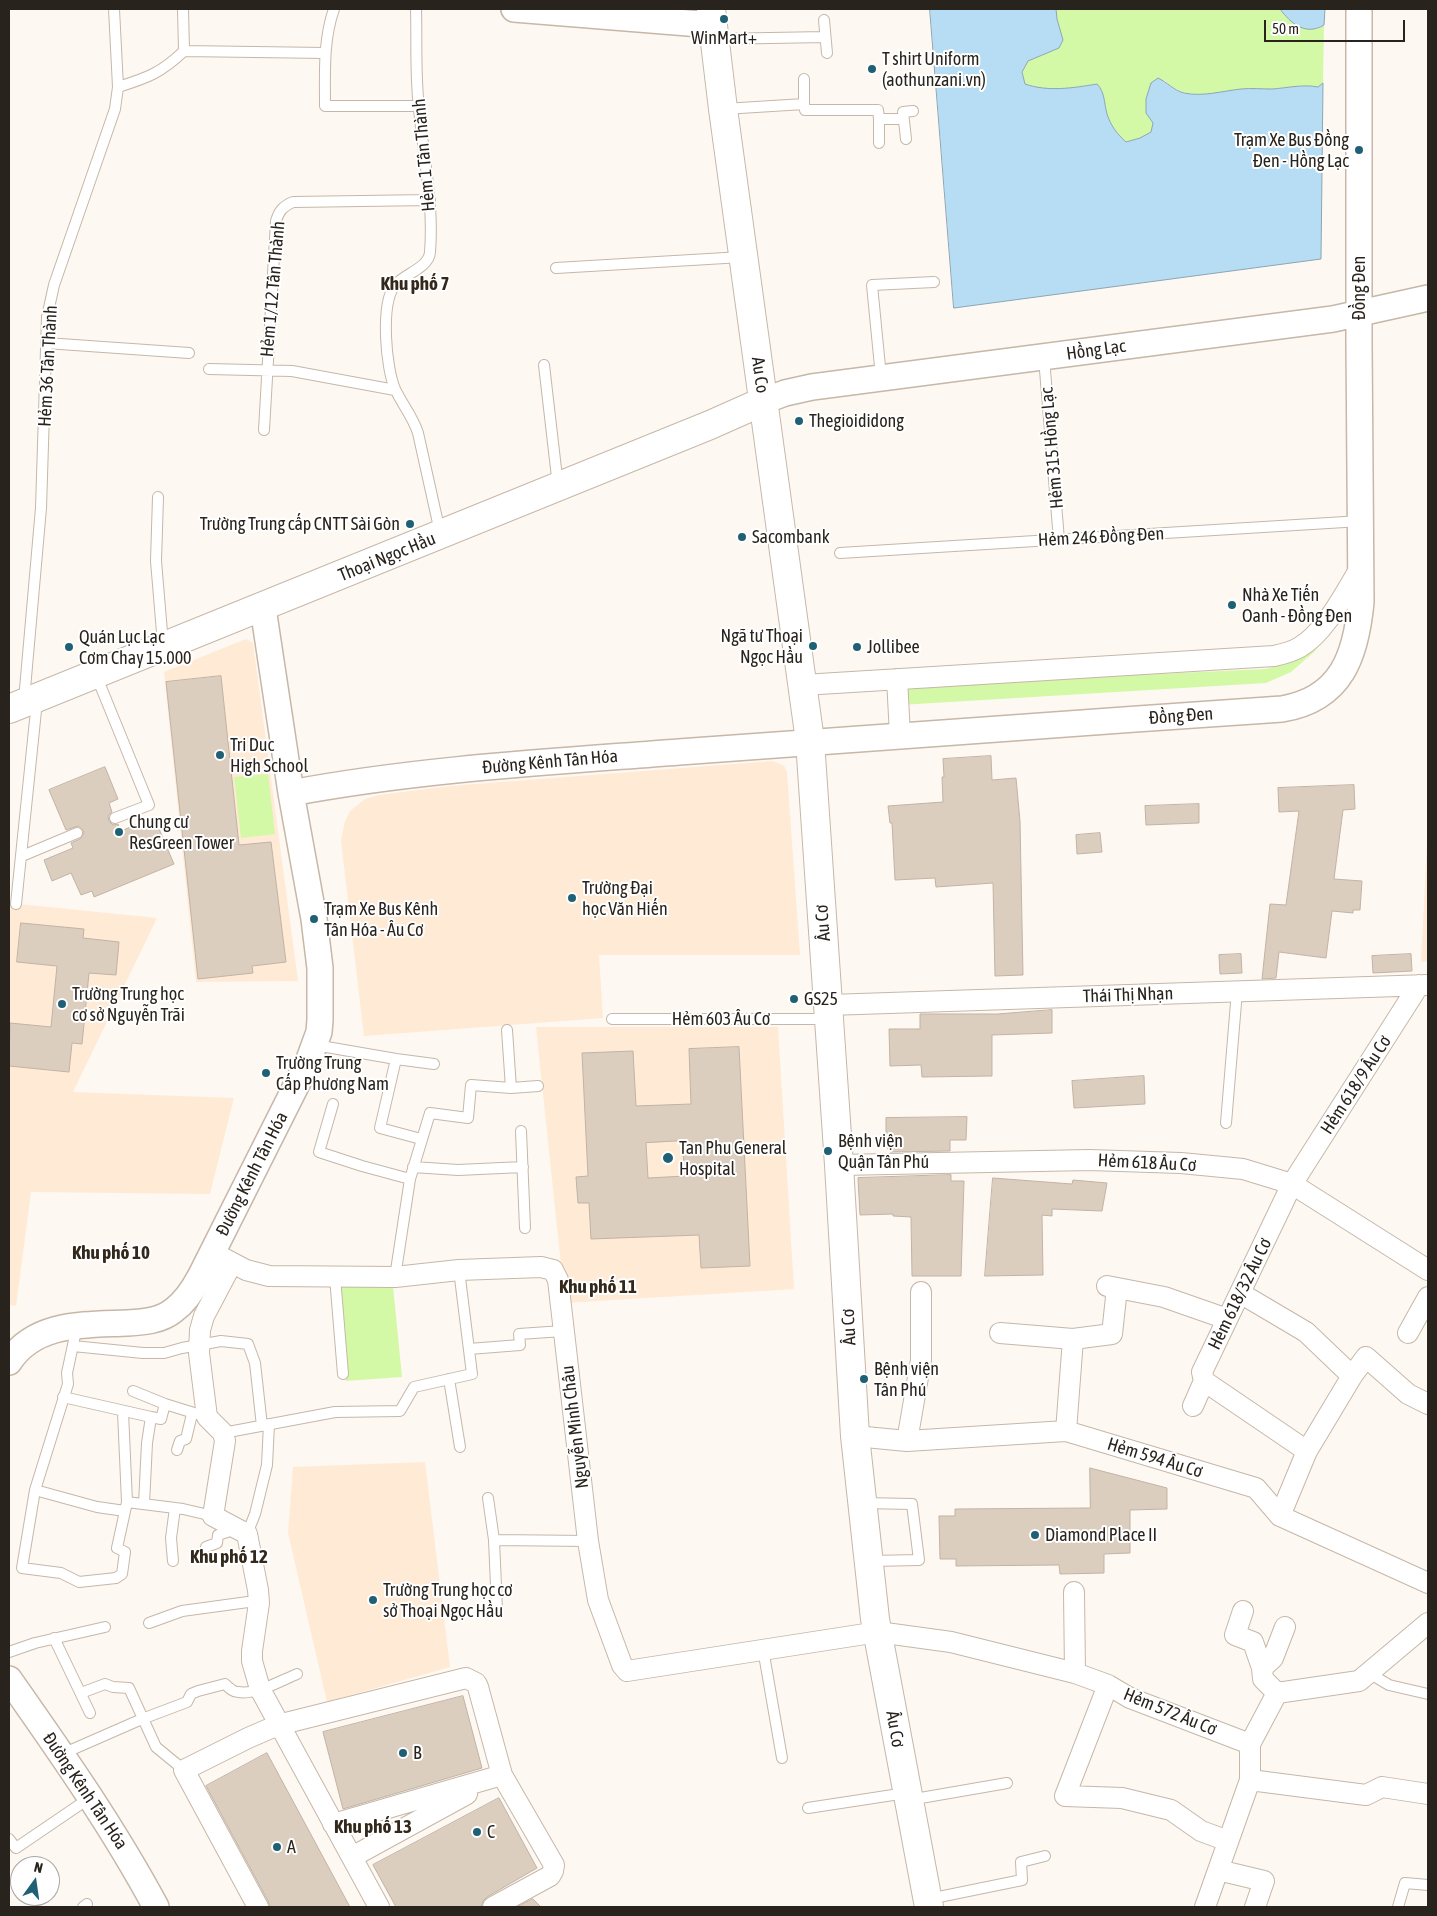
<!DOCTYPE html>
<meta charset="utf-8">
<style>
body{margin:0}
#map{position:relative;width:1437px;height:1916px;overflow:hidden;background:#fef8f2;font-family:"Asap Condensed",sans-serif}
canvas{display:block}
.frame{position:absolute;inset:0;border:10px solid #29231d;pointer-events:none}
.north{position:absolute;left:10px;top:1856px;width:50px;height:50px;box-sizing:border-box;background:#fff;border:1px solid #a9a7a5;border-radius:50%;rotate:14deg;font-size:14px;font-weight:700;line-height:20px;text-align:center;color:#29231d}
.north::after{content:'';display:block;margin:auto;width:18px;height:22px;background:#1f6075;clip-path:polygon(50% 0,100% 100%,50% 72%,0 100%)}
.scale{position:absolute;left:1264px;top:20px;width:141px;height:22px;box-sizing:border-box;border:2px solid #29231d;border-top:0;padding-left:6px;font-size:15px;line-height:18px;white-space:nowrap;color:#29231d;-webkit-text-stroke:4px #fff;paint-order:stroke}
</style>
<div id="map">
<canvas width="1437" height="1916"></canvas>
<div class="frame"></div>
<div class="north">N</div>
<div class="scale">50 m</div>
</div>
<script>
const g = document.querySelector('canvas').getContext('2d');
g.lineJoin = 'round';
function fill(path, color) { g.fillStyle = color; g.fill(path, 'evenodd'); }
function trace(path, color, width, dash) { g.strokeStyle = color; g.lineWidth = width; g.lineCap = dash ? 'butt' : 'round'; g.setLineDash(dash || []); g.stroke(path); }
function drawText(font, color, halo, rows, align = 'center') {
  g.font = font + ' "Asap Condensed",sans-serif'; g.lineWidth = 4; g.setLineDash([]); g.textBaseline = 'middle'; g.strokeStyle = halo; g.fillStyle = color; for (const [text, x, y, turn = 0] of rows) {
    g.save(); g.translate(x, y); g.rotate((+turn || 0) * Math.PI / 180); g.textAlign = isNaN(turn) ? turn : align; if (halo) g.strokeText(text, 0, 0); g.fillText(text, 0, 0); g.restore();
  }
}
fill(new Path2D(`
 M246,639L253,643L298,981L196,982L164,672Z
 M773,761L784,766L787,772L800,955H599L603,1018L364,1036L341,841L345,821L350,811L365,799L379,795L450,786Z
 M1428,823V961L1421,962Z
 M9,903L157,918L73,1092L234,1098L210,1194L31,1192L16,1306L9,1305Z
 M536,1027H778L794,1289L565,1303Z
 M425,1462L450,1667L327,1702L288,1533L293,1467Z`), '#ffead5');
fill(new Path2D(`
 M1056,9H1280L1286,17L1317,29L1324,25L1323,83L1318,87C1303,84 1287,88 1272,89C1262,89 1251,88 1241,89C1215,93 1184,102 1164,80L1146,113L1154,123L1151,132L1140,138L1126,142C1117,134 1111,126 1107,114C1104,103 1105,92 1097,84C1073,88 1049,92 1025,84L1022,72L1028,61L1059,48L1063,40L1057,19Z
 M1327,636L1314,652L1291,672L1266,683L900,705V686L1265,669L1292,662Z
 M268,774L275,834L241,838L234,777Z
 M339,1286H393L402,1377L346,1381Z`), '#d3f9a7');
const water = new Path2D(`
 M930,9H1056L1057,19L1063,40L1059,48L1028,61L1022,72L1025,84C1048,92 1073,88 1097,84C1105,92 1104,103 1107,114C1111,126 1117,134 1126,142L1140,138L1151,132L1153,123L1146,113V99L1151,83L1158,78C1167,82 1173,90 1184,93C1203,97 1222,91 1241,89C1251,88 1262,89 1272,89C1287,88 1303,84 1318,87L1323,83L1321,259L954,308Z
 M1280,9H1325L1324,25C1306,36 1291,24 1280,9Z`);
fill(water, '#b6ddf4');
trace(water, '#8ca5b4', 1);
const building = new Path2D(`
 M221,676L239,845L271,842L286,962L252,966L253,973L198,979L166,682Z
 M991,756L992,780L1016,778L1020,821L1023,975L995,976L993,883L936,887L935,878L895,880L892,823H890L888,806L943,802L942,777H944L943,759Z
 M105,767L118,799L109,803L112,812L108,816L109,821L113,825L118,824L121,831L154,817L174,864L94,897L92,891L81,895L71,873L52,881L44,860L73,848L71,843L80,839L84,833L83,830L78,826L66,830L49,790Z
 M1354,785L1355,809L1343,810L1334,879L1362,881L1360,910H1353V913L1332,911L1326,958L1279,952L1276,978L1262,979L1270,904L1286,905L1299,811L1279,812L1278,788Z
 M1199,804V823L1146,825L1145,806Z
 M1100,833L1102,852L1077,854L1076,835Z
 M21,923L84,929L83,938L119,942L116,975L89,973L82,1044L72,1043L69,1072L9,1066L10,1023L51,1027L57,966L17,962Z
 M1241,954L1242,973L1220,974L1219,955Z
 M1411,954L1412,971L1373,973L1372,956Z
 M1052,1010V1033L992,1035V1076L922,1077L921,1065L890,1066L889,1029H920V1014H997Z
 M739,1047L750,1266L701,1268L699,1235L591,1239L589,1203H578L576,1177L588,1176L582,1053L633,1051L636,1106L691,1104L689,1049ZM682,1141L685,1176L648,1178L646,1143Z
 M1144,1076L1145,1104L1074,1108L1072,1081Z
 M967,1117L966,1140H950V1151L890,1152L886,1146V1118Z
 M951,1175V1181H964L961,1276H912L911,1217L893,1216V1214L860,1215L858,1178Z
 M993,1178L1072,1184L1073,1180L1107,1183L1102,1211L1052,1209V1216L1042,1215L1043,1275L985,1276Z
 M1090,1468L1167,1488V1509L1130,1510V1553L1104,1554V1573L1060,1574L1059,1565L956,1566V1559H940L939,1516H955V1509L1090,1508Z
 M463,1696L482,1768L343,1809L323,1732Z
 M267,1753L350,1907H270L268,1901L206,1786Z
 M499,1798L537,1868L487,1897L483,1901L481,1907H396L373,1865Z
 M533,1899L541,1907H517Z`);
fill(building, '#dccebe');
trace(building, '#c2b3a4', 1);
const service = new Path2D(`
 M334,9C323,40 325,74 325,106H418
 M416,9C417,42 415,75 419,108C423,155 434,204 430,252C429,268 404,274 395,285C380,304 386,368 395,389C402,404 413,417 418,433L440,532
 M824,20L827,53
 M715,39L825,37
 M184,51L325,53
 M804,79V104
 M118,87C147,78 161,73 184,51L183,9
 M724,109L804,104L805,110H878L879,119H903
 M879,119V143
 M906,139L903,112L913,111
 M556,268L742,257
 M46,343L189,353
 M1044,358L1059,540
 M544,365L558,486
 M209,369L292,371L395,390
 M881,377L872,285L934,282
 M264,430L276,221C279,211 283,206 293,202L430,200
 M158,497L156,561L163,644
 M840,553L1361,521
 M96,675L149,805L115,818
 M24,700L41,508L47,317L54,285L115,109L118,87L114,9
 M22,856L77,833
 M16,904L37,701
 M612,1019H829
 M507,1030L511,1088
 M315,1045L396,1059L434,1064
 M396,1059L380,1128L421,1139
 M333,1104L319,1152L362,1166L410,1179
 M1226,1123L1237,991
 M521,1131L525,1228
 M413,1167L458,1170L523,1167
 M335,1277L343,1374
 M395,1277L410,1179L430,1113L468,1118L471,1085L511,1088L538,1086
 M77,1326L67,1373L68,1384L35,1490L22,1568L61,1573L79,1582L116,1578L122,1574L125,1552L117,1548L127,1502L123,1412
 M73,1346L143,1353H164L182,1348L221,1341L248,1344L255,1363L262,1426
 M469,1349L520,1345L519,1334L563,1331
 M449,1379L460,1447
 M133,1391L165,1404
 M63,1397L151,1417
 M223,1433L335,1412L400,1411L414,1387L472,1374L459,1270
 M177,1450L180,1441L186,1439L192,1414
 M35,1490L97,1507L125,1511
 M488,1498L494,1540L497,1609
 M127,1502L183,1509L213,1516
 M863,1503L912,1504L919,1560L870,1561
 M144,1504L147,1443L151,1417L161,1419L165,1404L207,1417
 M247,1534L255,1514L267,1465L269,1424
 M494,1540L588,1541
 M206,1547L217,1543L218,1535L236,1529
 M173,1561L171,1538L175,1508
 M149,1623L182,1611L248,1602L259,1603
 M54,1638L90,1713
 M763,1649L782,1758
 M9,1652L35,1643L105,1627
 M1369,1673L1389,1685L1428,1694
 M81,1693L105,1684L113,1687L129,1688L156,1747L184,1770
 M62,1754L142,1719L187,1702L191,1694L198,1691L225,1684C229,1688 233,1692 238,1692C257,1695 280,1681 297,1674
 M909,1800L1007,1783
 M808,1808L906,1793
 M9,1839L16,1848L91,1797
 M929,1899L1022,1880L1021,1862L1045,1856
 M83,1907L87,1904
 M1398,1907L1405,1883L1428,1885`);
const minor = new Path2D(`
 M897,679L900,735
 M803,685L1274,656C1283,654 1292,652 1300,647C1326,632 1345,592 1361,567
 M829,1005L1428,985
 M839,1165L1089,1160L1181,1163L1243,1169L1292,1184L1428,1270
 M212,1252L246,1270L269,1276L395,1277L459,1270L541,1267L553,1270L558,1280L588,1541L598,1600L622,1665L627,1671L878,1632L951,1642L1075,1673L1108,1685L1130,1698L1250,1744V1780L1366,1795L1382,1787L1428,1794
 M232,1263L204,1316L200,1330L199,1353L207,1417L223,1433L225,1441L213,1516L247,1534L258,1590L259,1603L252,1651V1661L260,1689L379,1907
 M1107,1286L1164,1297L1227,1319
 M1240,1293L1306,1332L1352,1376
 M1000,1333L1073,1339L1066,1431
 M1408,1333L1428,1297
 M1073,1339L1112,1334L1117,1288
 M1204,1381L1307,1451
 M1193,1406L1204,1381L1202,1372L1292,1184L1419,985
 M855,1436L907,1441L1066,1431L1256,1488L1280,1516L1428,1583
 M907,1441L921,1360V1292
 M1280,1516L1307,1451L1352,1376L1366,1357L1408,1394L1428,1404
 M1074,1592L1075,1673
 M1243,1611L1235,1635L1253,1642L1262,1668L1263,1679L1277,1693
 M1262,1668L1273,1658L1285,1627
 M1108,1685L1065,1796L1122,1798L1171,1810L1201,1831L1228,1841
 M1250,1744L1277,1693L1359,1681L1428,1623
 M333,1824L502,1775
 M352,1857L467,1794
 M1218,1870L1264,1881L1255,1907
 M258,1907L184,1770L248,1738L278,1725L466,1678L476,1683L478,1687L502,1775L554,1865L553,1871L550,1876L493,1907
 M1205,1907L1250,1780`);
const tertiary = new Path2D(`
 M514,9L713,25
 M764,401L785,393L812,387L1333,319L1428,298
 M291,793C419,769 549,762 679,752C880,736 1081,723 1282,709C1342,699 1356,655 1361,602L1359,343V9
 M9,1362C35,1322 84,1325 127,1323C143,1322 161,1321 174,1310C185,1302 193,1290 200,1277L308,1062L319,1032L320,1020V968L314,919L291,793L263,608
 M9,1679C61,1753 113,1827 156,1907`);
const secondary = new Path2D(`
 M711,9L723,109L810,741L839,1165L855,1436L875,1619L929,1907
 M9,709L710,425L764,401`);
trace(service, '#c6b7a8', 12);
trace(minor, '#c6b7a8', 22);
trace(tertiary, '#c6b7a8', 28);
trace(secondary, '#c6b7a8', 30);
trace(service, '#fff', 10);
trace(minor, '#fff', 20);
trace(tertiary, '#fff', 25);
trace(secondary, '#fff', 28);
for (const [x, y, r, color] of [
 [724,19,5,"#1f6075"],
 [872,69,5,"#1f6075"],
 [1359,150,5,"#1f6075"],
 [799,421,5,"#1f6075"],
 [410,524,5,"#1f6075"],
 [742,537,5,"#1f6075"],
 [1232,605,5,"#1f6075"],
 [813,646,5,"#1f6075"],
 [69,647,5,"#1f6075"],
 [857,647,5,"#1f6075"],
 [220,755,5,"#1f6075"],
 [119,832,5,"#1f6075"],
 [572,898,5,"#1f6075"],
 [314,919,5,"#1f6075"],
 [794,999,5,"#1f6075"],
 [62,1004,5,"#1f6075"],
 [266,1073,5,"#1f6075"],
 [828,1151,5,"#1f6075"],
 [668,1158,6,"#1f6075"],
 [864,1379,5,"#1f6075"],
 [1035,1535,5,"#1f6075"],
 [373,1600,5,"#1f6075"],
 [403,1753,5,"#1f6075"],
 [477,1832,5,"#1f6075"],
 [277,1847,5,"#1f6075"]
]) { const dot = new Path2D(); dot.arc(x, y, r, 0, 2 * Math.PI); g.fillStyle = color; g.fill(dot); trace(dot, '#fff', 2); }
drawText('18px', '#29231d', '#fff', [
 ["WinMart+",724,38,"center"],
 ["T shirt Uniform",882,59],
 ["(aothunzani.vn)",882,80],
 ["Trạm Xe Bus Đồng",1349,140,"right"],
 ["Đen - Hồng Lạc",1349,161,"right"],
 ["Thegioididong",809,421],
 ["Trường Trung cấp CNTT Sài Gòn",400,524,"right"],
 ["Sacombank",752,537],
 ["Nhà Xe Tiến",1242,595],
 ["Oanh - Đồng Đen",1242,616],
 ["Ngã tư Thoại",803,636,"right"],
 ["Ngọc Hầu",803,657,"right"],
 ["Quán Lục Lạc",79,637],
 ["Cơm Chay 15.000",79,658],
 ["Jollibee",867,647],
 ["Tri Duc",230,745],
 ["High School",230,766],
 ["Chung cư",129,822],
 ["ResGreen Tower",129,843],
 ["Trường Đại",582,888],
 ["học Văn Hiến",582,909],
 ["Trạm Xe Bus Kênh",324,909],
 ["Tân Hóa - Âu Cơ",324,930],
 ["Trường Trung học",72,994],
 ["cơ sở Nguyễn Trãi",72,1015],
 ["GS25",804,999],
 ["Trường Trung",276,1063],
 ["Cấp Phương Nam",276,1084],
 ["Bệnh viện",838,1141],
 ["Quận Tân Phú",838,1162],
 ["Tan Phu General",679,1148],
 ["Hospital",679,1169],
 ["Bệnh viện",874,1369],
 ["Tân Phú",874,1390],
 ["Diamond Place II",1045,1535],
 ["Trường Trung học cơ",383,1590],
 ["sở Thoại Ngọc Hầu",383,1611],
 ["B",413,1753],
 ["C",487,1832],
 ["A",287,1847]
], 'left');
drawText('18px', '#29231d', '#fff', [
 ["Hẻm 1 Tân Thành",424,155,-95],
 ["Đồng Đen",1359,288,-90],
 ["Hẻm 1/12 Tân Thành",273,289,-85],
 ["Hồng Lạc",1096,350,-8],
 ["Hẻm 36 Tân Thành",48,366,-87],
 ["Au Co",760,375,82],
 ["Hẻm 315 Hồng Lạc",1052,448,-95],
 ["Hẻm 246 Đồng Đen",1101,537,-3],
 ["Thoại Ngọc Hầu",387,557,-22],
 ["Đồng Đen",1181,716,-4],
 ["Đường Kênh Tân Hóa",550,762,-5],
 ["Âu Cơ",823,923,-94],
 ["Thái Thị Nhạn",1128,995,-2],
 ["Hẻm 603 Âu Cơ",721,1019],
 ["Hẻm 618/9 Âu Cơ",1356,1085,-57],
 ["Hẻm 618 Âu Cơ",1147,1163,3],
 ["Đường Kênh Tân Hóa",252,1174,-63],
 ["Hẻm 618/32 Âu Cơ",1240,1294,-64],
 ["Âu Cơ",849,1327,-93],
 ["Nguyễn Minh Châu",575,1427,-97],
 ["Hẻm 594 Âu Cơ",1155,1458,17],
 ["Hẻm 572 Âu Cơ",1170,1712,22],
 ["Âu Cơ",895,1729,80],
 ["Đường Kênh Tân Hóa",85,1791,56]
]);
drawText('bold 19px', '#33281c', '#fff', [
 ["Khu phố 7",415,284],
 ["Khu phố 10",111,1253],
 ["Khu phố 11",598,1287],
 ["Khu phố 12",229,1557],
 ["Khu phố 13",373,1827]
]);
</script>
